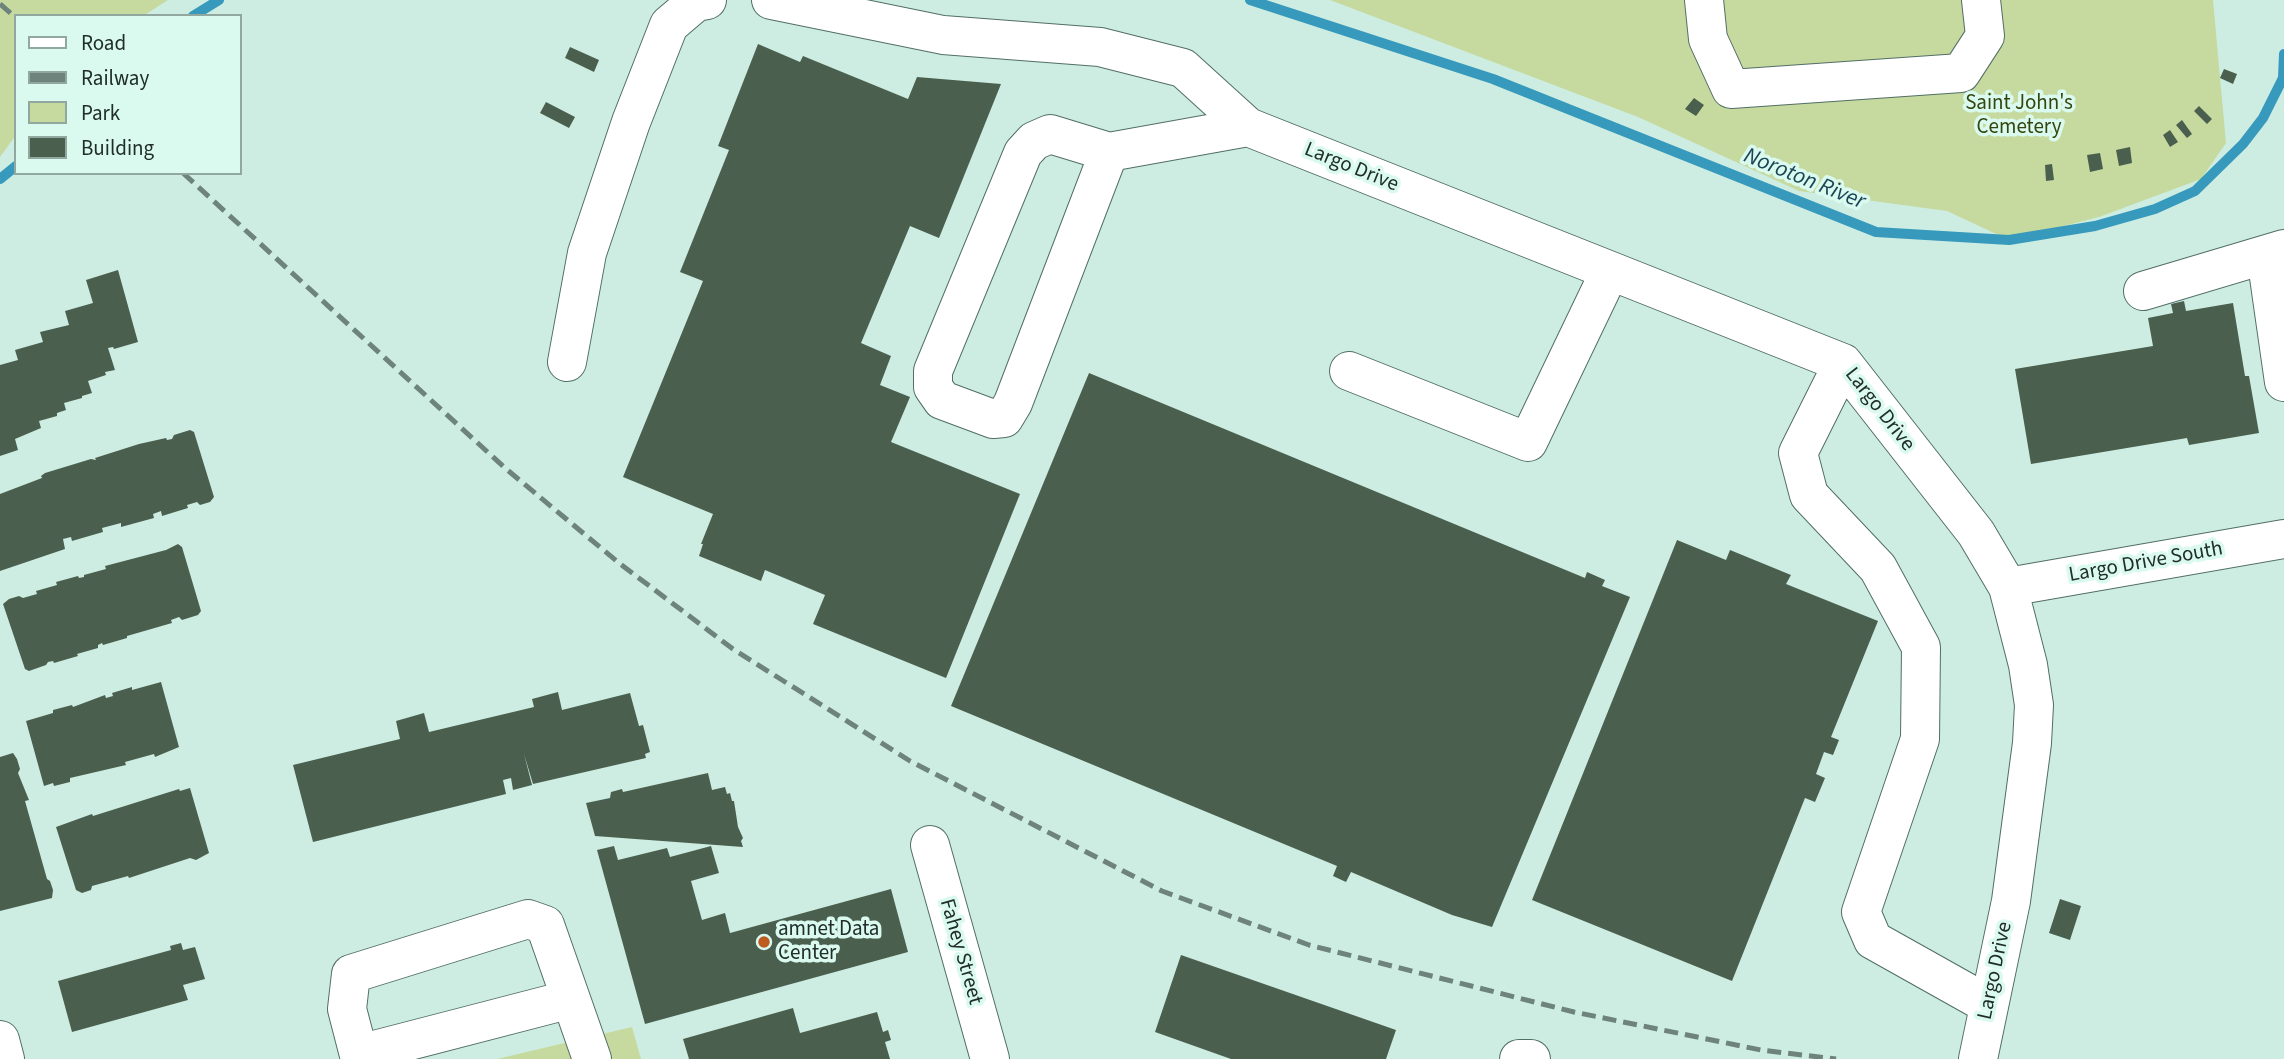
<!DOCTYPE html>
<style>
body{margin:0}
#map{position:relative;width:2284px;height:1059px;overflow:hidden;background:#cdede3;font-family:"Source Sans 3",sans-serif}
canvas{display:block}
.legend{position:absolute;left:14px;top:14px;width:228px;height:161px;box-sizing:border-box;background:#dafaf0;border:2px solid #90a8a0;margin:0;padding:9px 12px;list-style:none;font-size:21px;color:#202d29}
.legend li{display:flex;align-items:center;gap:14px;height:35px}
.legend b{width:35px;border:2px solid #90a8a0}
</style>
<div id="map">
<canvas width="2284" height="1059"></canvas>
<ul class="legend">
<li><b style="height:9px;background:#fff"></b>Road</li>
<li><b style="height:9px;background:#6d837c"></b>Railway</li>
<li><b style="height:19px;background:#c6da9f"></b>Park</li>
<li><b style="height:19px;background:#4b5f4e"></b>Building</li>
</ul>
</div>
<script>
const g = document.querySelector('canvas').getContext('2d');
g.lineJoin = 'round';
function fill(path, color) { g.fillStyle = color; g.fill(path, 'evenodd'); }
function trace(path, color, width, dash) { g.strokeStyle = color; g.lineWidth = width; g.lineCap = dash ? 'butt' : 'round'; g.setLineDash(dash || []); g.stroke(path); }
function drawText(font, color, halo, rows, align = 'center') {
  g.font = font + ' "Source Sans 3",sans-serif'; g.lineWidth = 7; g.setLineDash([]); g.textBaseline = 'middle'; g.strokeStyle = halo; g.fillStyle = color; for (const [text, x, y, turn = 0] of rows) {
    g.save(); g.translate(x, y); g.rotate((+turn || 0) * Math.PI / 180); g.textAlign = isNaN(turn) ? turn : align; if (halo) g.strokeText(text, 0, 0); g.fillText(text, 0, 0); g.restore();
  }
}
fill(new Path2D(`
 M0,0H168L143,16H16V135L0,157Z
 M1330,0H2213L2226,143L2201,179L2099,217L2009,240L1947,211L1799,191L1638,117Z
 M632,1027L641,1059H497Z`), '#c6da9f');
trace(new Path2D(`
 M1250,0L1493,79L1876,232L2009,240L2095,226L2155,209L2195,191L2243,144L2263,118L2283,78L2284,54
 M193,16L219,0
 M0,179L16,166`), '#3799bb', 10);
fill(new Path2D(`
 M758,44L800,62L803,56L908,99L917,77L1001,84L939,238L910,226L861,343L891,356L880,385L910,397L891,442L1020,494L946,678L813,624L825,595L765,570L761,581L699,556L703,544H701L713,514L623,477L703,281L680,272L729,150L718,146Z
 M570,47L599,60L594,72L565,58Z
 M2224,69L2237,74L2233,84L2220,78Z
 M1694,98L1704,105L1696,116L1685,109Z
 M546,102L575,117L569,128L540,113Z
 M2199,106L2212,119L2207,124L2194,111Z
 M2182,120L2192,134L2187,138L2176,125Z
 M2170,130L2178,142L2170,147L2163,135Z
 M2130,147L2132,163L2119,166L2116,150Z
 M2100,153L2103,169L2090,172L2087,155Z
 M2052,164L2054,180L2046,181L2045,165Z
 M118,270L138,342L114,349L113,347L108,348L115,370L105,372L106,375L88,381L92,393L82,396V398L64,403L66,410L57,413V416L39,421L41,428L15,439L18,450L0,456V365L18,360L15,350L43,342L40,332L69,325L65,311L93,303L86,280Z
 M2184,301L2186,311L2233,303L2245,376H2249L2259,433L2189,445L2187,438L2031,464L2015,369L2153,346L2148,318L2173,313L2171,304Z
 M1089,373L1585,578L1587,572L1605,580L1602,586L1630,597L1492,927L1452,915L1351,872L1346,882L1333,876L1337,866L951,706Z
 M190,430L194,432L214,497L210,502L200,505L197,502L187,505L188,508L162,516L161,511L153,514L154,518L121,527V523L102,528L103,532L72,541L71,537L63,539L65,549L0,571V494L42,478L41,476L45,473L91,459L96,460L95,458L139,444L166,438L167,440L172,439L174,435Z
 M1677,540L1726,560L1730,550L1791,575L1786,584L1878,621L1831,737L1839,740L1833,755L1824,752L1816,774L1825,778L1815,802L1805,798L1732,981L1532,900Z
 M178,544L182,547L201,611L198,615L182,620L179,617L171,620L172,623L127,636V638L103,645L102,643L98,645V648L77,654L78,656L54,663L53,661L48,662L46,665L29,671L25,669L3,604L9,599L19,596L23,598L37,594L36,591L57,585L56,582L78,576L79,578L84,577V575L106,569L105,566L166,550Z
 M161,682L179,747L155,757L154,754L125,762L126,765L70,778V782L54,786L53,783L44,786L26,721L53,713V710L72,705L73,707L105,695L106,698L113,696L112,693L132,687V690Z
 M558,692L562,710L630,693L639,726L643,725L650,752L645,754L646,758L533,784L524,754L532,785L513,790L511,778L503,780L506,794L313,842L293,765L400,739L396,721L424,713L429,732L534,707L532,699Z
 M13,753L17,759L20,769L18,773L29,800L25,801L47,879L50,881L53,890L52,898L0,911V757Z
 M708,773L712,790L725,787L727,794L730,793L732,801H734L738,827L743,838L741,841L743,847L595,836L586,803L610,798L611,792L622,789L623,792Z
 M190,788L209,853L196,860L190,858L129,878L128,876L92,886L91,890L82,893L76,890L56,827L92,814L93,816L179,789L180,791Z
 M614,846L618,860L667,848L670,857L711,846L719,873L691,881L702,920L725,913L730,933L891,889L908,952L645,1024L597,850Z
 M2060,899L2081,906L2070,940L2049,933Z
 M181,943L183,950L195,947L205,979L183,985L188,1000L72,1032L58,981L171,950L170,946Z
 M1181,955L1396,1030L1386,1059H1231L1155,1032Z
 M793,1008L800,1033L877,1012L883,1032L888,1030L891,1040L885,1042L890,1059H689L683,1039Z`), '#4b5f4e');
const minor = new Path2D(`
 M771,0L943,35L1100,47L1183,68L1248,127L1843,363L1976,533L2008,587L2028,665L2034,705L2032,743L2011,901L1978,1059
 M1704,0L1708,39L1731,89L1961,73L1985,36L1981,0
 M1109,152L1013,403L1004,418L993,419L942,400L933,387V371L1023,153L1034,141L1050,134L1109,152L1248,127
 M2266,256L2284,382
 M2143,291L2284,249
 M567,362L587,253L631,122L669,25L696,2L707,0
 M1843,363L1798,453L1809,495L1878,568L1921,647L1920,739L1861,912L1873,940L1989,1005
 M1349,371L1528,442L1610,271
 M2008,587L2284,539
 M930,845L990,1059
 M0,1040L5,1059
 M359,1054L571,999
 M360,1059L347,1009L351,974L528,919L545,925L592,1059
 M1519,1059H1531`);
trace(minor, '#526e66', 40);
trace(minor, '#fff', 38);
trace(new Path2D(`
 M0,4L16,18
 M183,173L505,468L619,563L733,649L910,761L1162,891L1309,945L1574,1012L1761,1050L1836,1059`), '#6d837c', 5, [14, 7]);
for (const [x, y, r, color] of [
 [764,942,7,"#be5c20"]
]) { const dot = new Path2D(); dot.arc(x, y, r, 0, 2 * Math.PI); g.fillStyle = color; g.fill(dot); trace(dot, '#dafaf0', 2.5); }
drawText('21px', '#36450e', '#dafaf0', [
 ["Saint John's",2019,104],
 ["Cemetery",2019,128]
]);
drawText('21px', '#202d29', '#dafaf0', [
 ["Largo Drive",1351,168,22],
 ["Largo Drive",1879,410,52],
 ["Largo Drive South",2146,563,-10],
 ["Fahey Street",960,952,74],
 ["Largo Drive",1996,971,-78]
]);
drawText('21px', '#202d29', '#dafaf0', [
 ["amnet Data",778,930],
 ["Center",778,954]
], 'left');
drawText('italic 23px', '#1b4454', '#dafaf0', [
 ["Noroton River",1804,180,22]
]);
</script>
